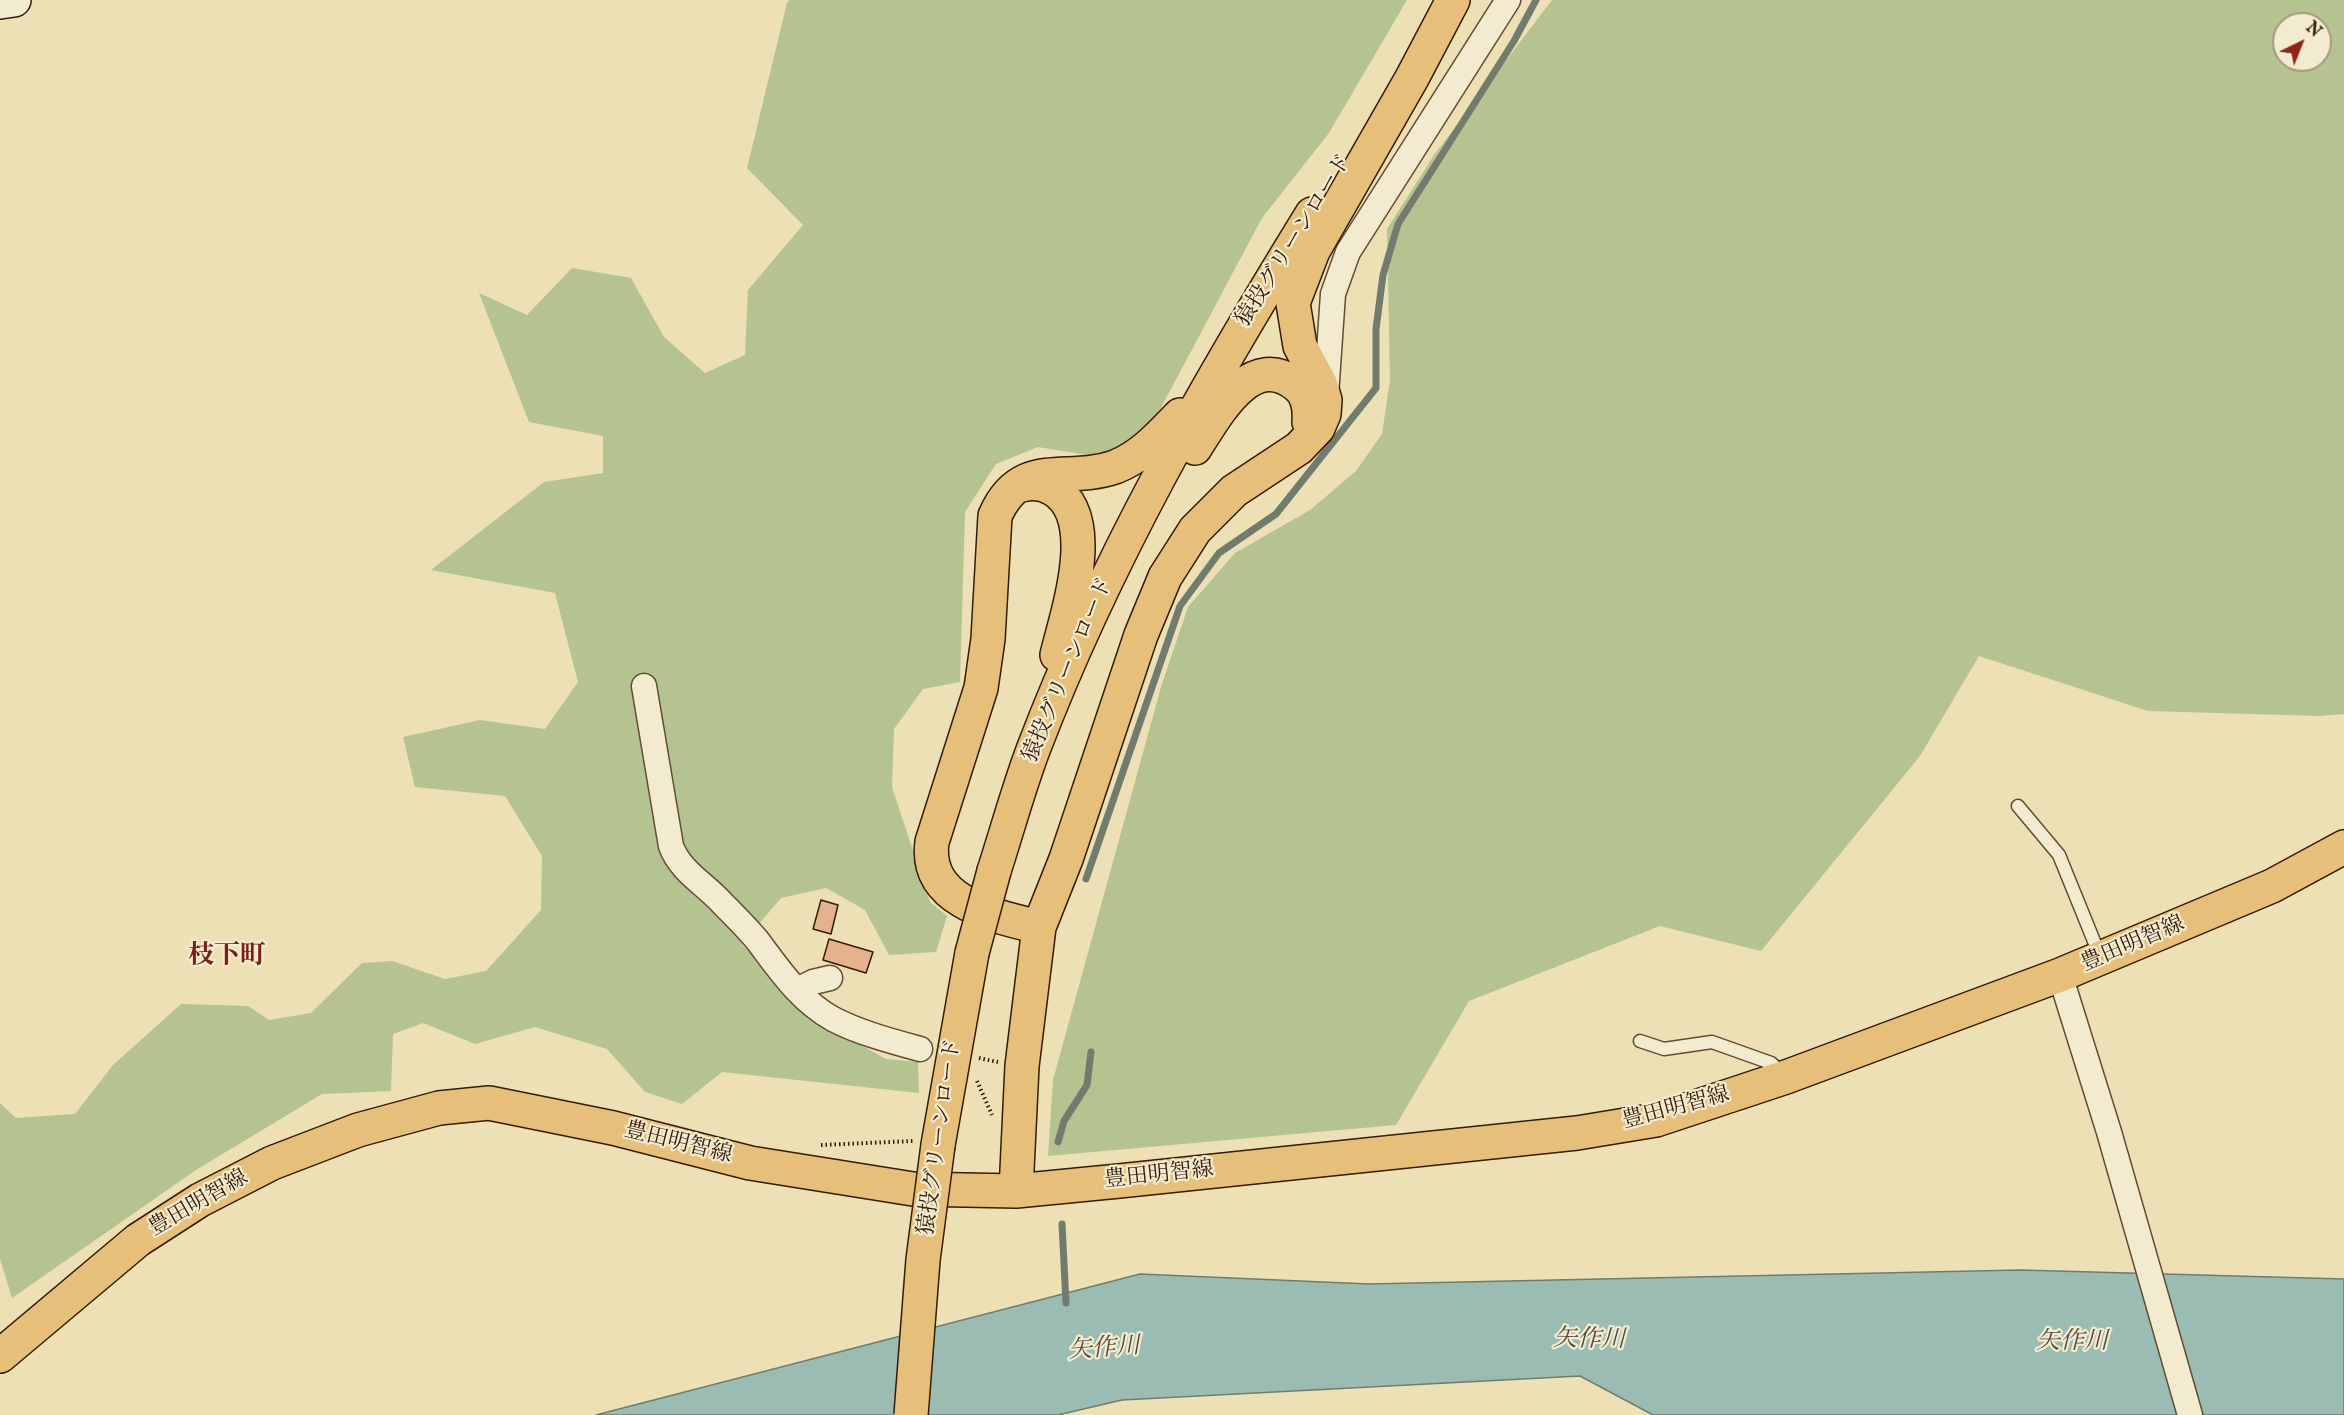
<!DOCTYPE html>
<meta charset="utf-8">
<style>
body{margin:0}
#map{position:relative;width:2344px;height:1415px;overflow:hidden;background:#ede0b5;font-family:"IM FELL English",serif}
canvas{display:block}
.north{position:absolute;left:2272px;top:12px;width:60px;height:60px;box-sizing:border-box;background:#f3ebcf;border:2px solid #a79880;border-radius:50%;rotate:43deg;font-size:16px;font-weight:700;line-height:24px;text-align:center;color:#341b0a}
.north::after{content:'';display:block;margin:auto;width:21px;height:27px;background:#8f2418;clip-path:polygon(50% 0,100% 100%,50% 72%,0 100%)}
</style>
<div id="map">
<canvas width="2344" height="1415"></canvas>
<div class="north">N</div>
</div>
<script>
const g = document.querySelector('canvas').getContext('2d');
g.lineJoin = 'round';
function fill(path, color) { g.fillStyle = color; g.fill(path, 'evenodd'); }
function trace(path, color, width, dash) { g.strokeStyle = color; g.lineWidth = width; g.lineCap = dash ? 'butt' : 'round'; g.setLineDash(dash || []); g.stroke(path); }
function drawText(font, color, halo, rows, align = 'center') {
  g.font = font + ' "IM FELL English","Noto Serif JP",serif'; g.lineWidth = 4.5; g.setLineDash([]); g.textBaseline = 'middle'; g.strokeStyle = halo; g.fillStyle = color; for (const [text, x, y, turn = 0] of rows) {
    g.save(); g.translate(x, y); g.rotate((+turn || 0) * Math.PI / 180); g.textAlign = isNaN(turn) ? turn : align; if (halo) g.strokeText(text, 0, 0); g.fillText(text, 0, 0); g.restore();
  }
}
fill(new Path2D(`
 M790,0H1407L1329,133L1262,218L1156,417L1134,444L1099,457L1038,447L996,464L965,512L960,682L923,689L894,729L892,787L930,902L947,916L936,952L889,955L865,910L826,888L781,898L742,944L801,1012L886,1059L918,1062L919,1093L722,1072L682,1104L645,1092L607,1049L535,1027L475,1044L423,1023L393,1034L391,1091L322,1094L196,1170L12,1298L0,1259V1103L16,1118L75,1114L113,1065L181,1004L248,1006L269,1020L311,1013L362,963L392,961L445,979L486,971L541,910L542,856L505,796L415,787L403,737L480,720L545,729L578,682L555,593L431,570L544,482L603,473V436L529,422L479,293L527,315L572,268L631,278L664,337L705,373L745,355L748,290L803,225L747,168L787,3Z
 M1552,0H2344V714L2319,716L2148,711L1979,656L1920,756L1761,951L1660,926L1469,1001L1396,1125L1048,1156L1053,1080L1161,687L1188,607L1235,553L1310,510L1356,471L1382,434L1390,380L1387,229L1434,155ZM2284,24H2320V60H2284Z`), '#b4c390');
const water = new Path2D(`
 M2020,1270L2344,1279V1415H1653L1580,1376L1122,1400L1058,1415H596L1140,1274L1369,1284Z`);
fill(water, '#9abcb2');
trace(water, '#717c6f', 1.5);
trace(new Path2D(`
 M1086,879L1180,606L1219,553L1276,514L1376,388V329L1383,275L1398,224L1514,41L1536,0
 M1058,1142L1064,1121L1087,1085L1091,1052
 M1062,1224L1066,1303`), '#717c6f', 7);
const building = new Path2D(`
 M821,900L838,905L831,934L813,929Z
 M829,939L873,952L866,973L823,960Z`);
fill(building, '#e4b28d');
trace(building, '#341b0a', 1.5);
const lane = new Path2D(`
 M2018,806L2059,855L2100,956
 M1640,1041L1664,1049L1712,1042L1771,1063L1785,1075`);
const street = new Path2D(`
 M1326,395L1333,294L1348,252L1508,0
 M644,686L671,846C680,871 705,884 722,903C734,915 746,927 757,940C779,969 799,1000 833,1019C860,1033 891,1041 920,1049
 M2060,975L2109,1132L2190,1415
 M797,990L813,982L830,978`);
const secondary = new Path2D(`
 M0,2L14,0`);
const primary = new Path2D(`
 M1195,448C1216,416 1250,350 1295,384C1307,392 1310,408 1309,422
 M1022,485C1033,482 1043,483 1053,489C1101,517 1067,613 1057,655
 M994,871C1007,831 1018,790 1033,750C1105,561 1206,386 1312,214
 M1039,927C994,916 924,902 932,842L981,688L988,639L995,516C1021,456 1066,484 1115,467C1141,457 1161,435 1180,415
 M938,1145L972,953
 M1016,1191L1022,1066L1039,927L1066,859L1141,635L1165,577L1195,530L1234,491L1299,448L1318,428L1324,414L1325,400L1320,383L1300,346L1293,303L1313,251L1412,78L1453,0
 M0,1356L138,1240L200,1200L272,1163L358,1130L439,1108L489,1103L613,1128L750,1163L913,1189L965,1190L1016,1191L1119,1181L1577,1133L1656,1120L1786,1077L2060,975L2272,886L2344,847`);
trace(lane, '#624c35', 15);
trace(street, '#624c35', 27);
trace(secondary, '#341b0a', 36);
trace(primary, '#341b0a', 36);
trace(new Path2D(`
 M979,1058L998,1062
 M977,1081L992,1115
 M821,1145L913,1141`), '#341b0a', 4, [1.5, 3]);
trace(lane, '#f3ebcf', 12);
trace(street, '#f3ebcf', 24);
trace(secondary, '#f3ebcf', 33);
trace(primary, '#e6c07a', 33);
const primaryBridge = new Path2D(`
 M972,953L994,871
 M911,1415L923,1260L938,1145`);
trace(primaryBridge, '#341b0a', 36, []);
trace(primaryBridge, '#e6c07a', 33);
drawText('22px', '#341b0a', '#f3ebcf', [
 ["猿投グリーンロード",1295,241,-58],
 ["猿投グリーンロード",1069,670,-67],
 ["豊田明智線",2133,945,-23],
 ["豊田明智線",1676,1109,-15],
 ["猿投グリーンロード",941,1137,-82],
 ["豊田明智線",678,1144,14],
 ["豊田明智線",1159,1176,-6],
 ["豊田明智線",199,1204,-30]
]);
drawText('italic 24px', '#534b3c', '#f3ebcf', [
 ["矢作川",1589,1341,1],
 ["矢作川",2072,1343],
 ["矢作川",1104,1350,-4]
]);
drawText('bold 26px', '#7a1f14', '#f3ebcf', [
 ["枝下町",227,958]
]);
</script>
